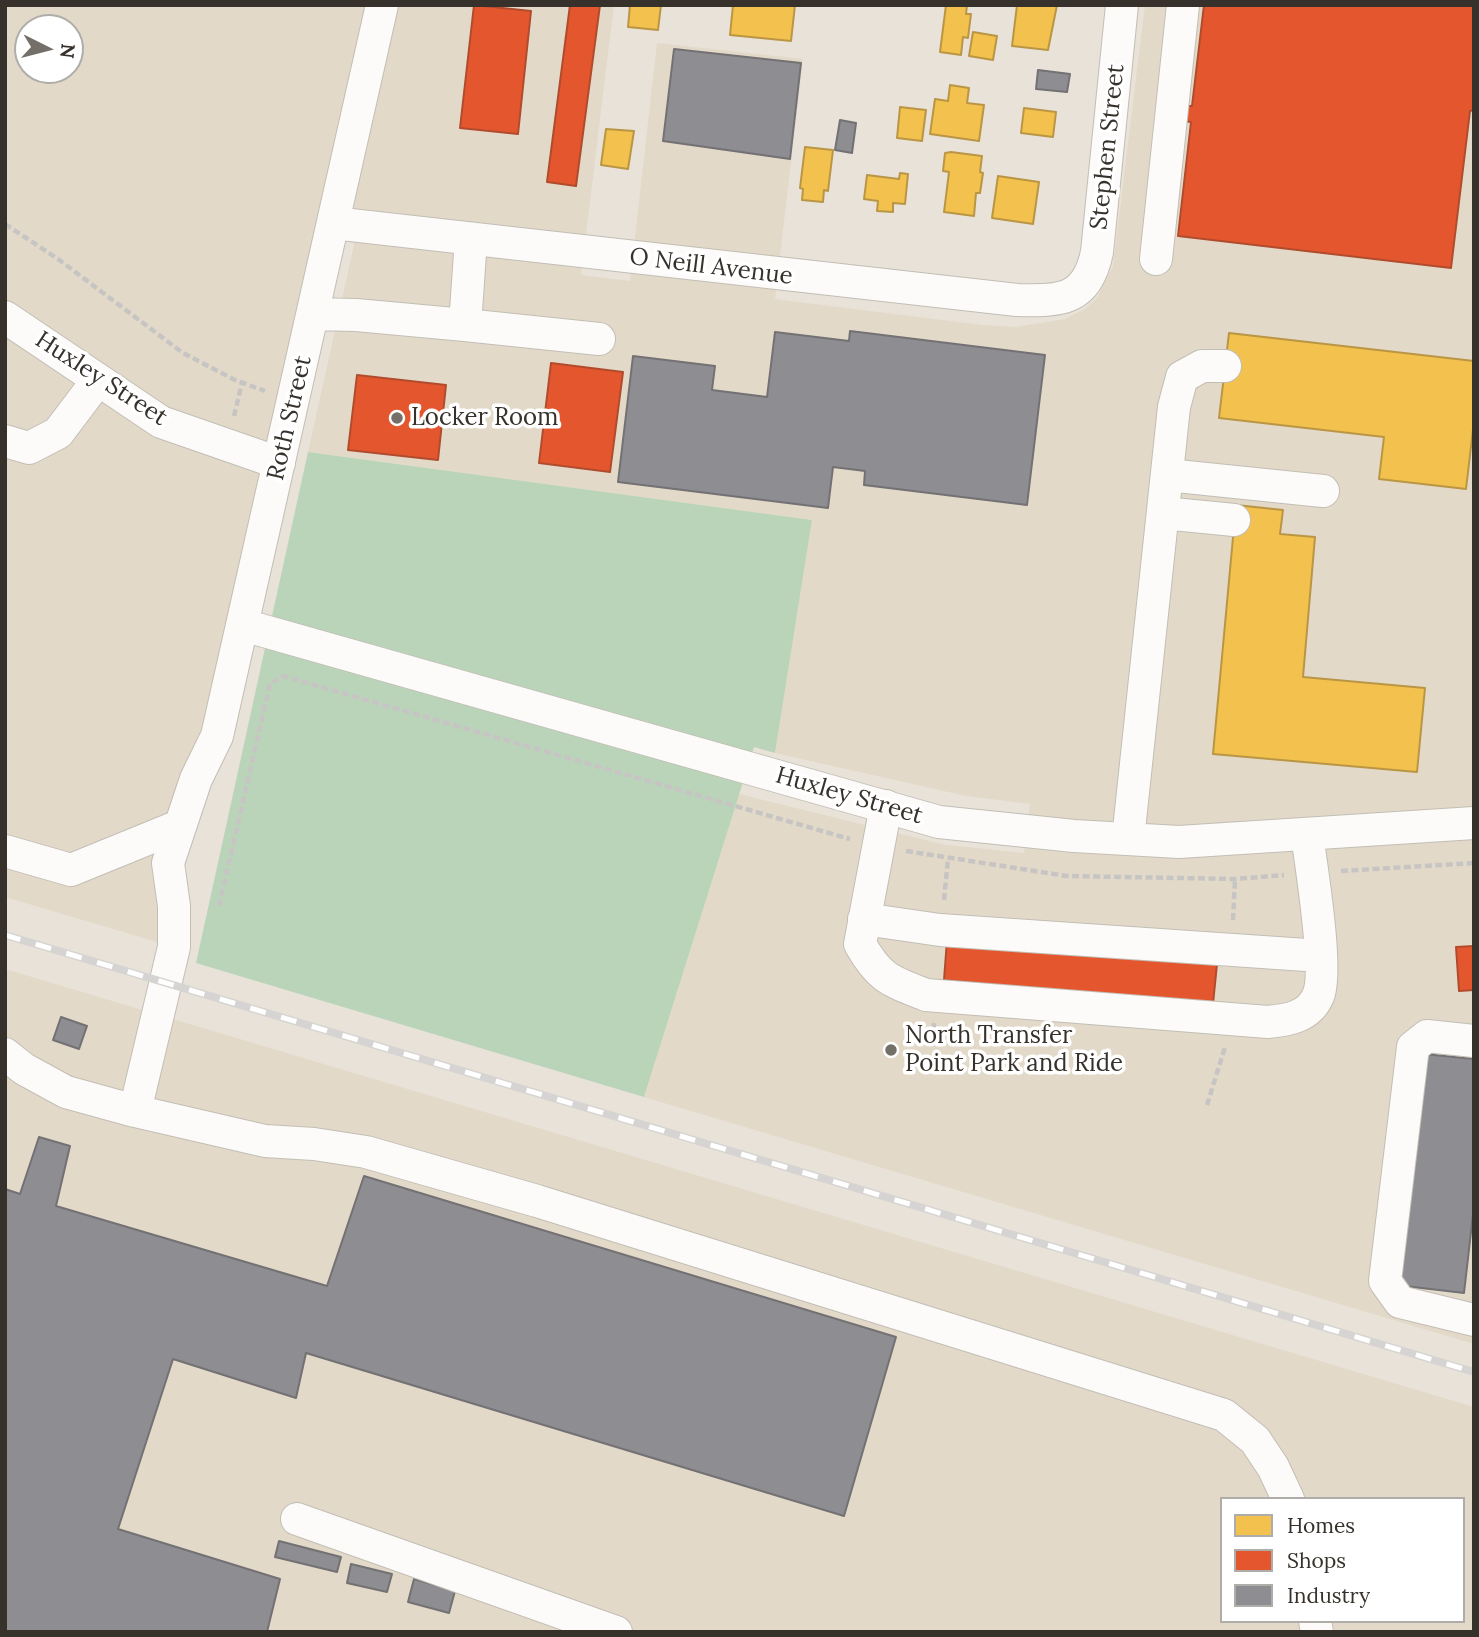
<!DOCTYPE html>
<style>
body{margin:0}
#map{position:relative;width:1479px;height:1637px;overflow:hidden;background:#e8e2d8;font-family:Lora,serif}
canvas{display:block}
.frame{position:absolute;inset:0;border:7px solid #36312b;pointer-events:none}
.legend{position:absolute;left:1220px;top:1497px;width:245px;height:126px;box-sizing:border-box;background:#fff;border:2px solid #afadaa;margin:0;padding:9px 12px;list-style:none;font-size:21px;color:#36312b}
.legend li{display:flex;align-items:center;gap:14px;height:35px}
.legend b{width:35px;border:2px solid #afadaa}
.north{position:absolute;left:14px;top:14px;width:70px;height:70px;box-sizing:border-box;background:#fff;border:2px solid #afadaa;border-radius:50%;rotate:96deg;font-size:19px;font-weight:700;line-height:28px;text-align:center;color:#36312b}
.north::after{content:'';display:block;margin:auto;width:24px;height:32px;background:#746f68;clip-path:polygon(50% 0,100% 100%,50% 72%,0 100%)}
</style>
<div id="map">
<canvas width="1479" height="1637"></canvas>
<div class="frame"></div>
<ul class="legend">
<li><b style="height:19px;background:#f2c14e"></b>Homes</li>
<li><b style="height:19px;background:#e4572e"></b>Shops</li>
<li><b style="height:19px;background:#8d8d92"></b>Industry</li>
</ul>
<div class="north">N</div>
</div>
<script>
const g = document.querySelector('canvas').getContext('2d');
g.lineJoin = 'round';
function fill(path, color) { g.fillStyle = color; g.fill(path, 'evenodd'); }
function trace(path, color, width, dash) { g.strokeStyle = color; g.lineWidth = width; g.lineCap = dash ? 'butt' : 'round'; g.setLineDash(dash || []); g.stroke(path); }
function drawText(font, color, halo, rows, align = 'center') {
  g.font = font + ' Lora,serif'; g.lineWidth = 7; g.setLineDash([]); g.textBaseline = 'middle'; g.strokeStyle = halo; g.fillStyle = color; for (const [text, x, y, turn = 0] of rows) {
    g.save(); g.translate(x, y); g.rotate((+turn || 0) * Math.PI / 180); g.textAlign = isNaN(turn) ? turn : align; if (halo) g.strokeText(text, 0, 0); g.fillText(text, 0, 0); g.restore();
  }
}
fill(new Path2D(`
 M5,5H614L581,275L630,281L657,43L803,59L775,299L983,325L1016,327L1065,319L1085,309L1097,298L1113,266L1145,5H1474V1344L644,1097L739,794L946,845L1024,853L1030,804L966,796L775,753L812,520L308,452L358,227L334,223L179,826L174,947L5,897ZM28,28H70V70H28Z
 M5,969L1474,1407V1632H5ZM1222,1499H1463V1621H1222Z`), '#e3d9c8');
fill(new Path2D(`
 M308,452L812,520L775,753L754,747L644,1097L196,963Z`), '#bad4ba');
const homes = new Path2D(`
 M630,5H661L658,30L628,27Z
 M733,5H795L791,41L730,35Z
 M946,5H967L966,14H971L968,38L963,37L961,55L940,52Z
 M1017,5H1057L1048,50L1012,46Z
 M973,32L997,36L993,60L969,56Z
 M950,85L969,88L967,103L984,105L979,141L930,134L935,99L948,101Z
 M900,107L926,110L922,141L897,138Z
 M1024,108L1056,112L1053,137L1021,133Z
 M606,129L634,131L628,169L601,165Z
 M805,147L833,150L828,191L824,190L823,202L802,200L803,189L800,188Z
 M951,152L982,156L980,172L983,173L980,193H976L974,216L944,212L949,172L943,171L945,153Z
 M900,173L908,174L905,204L893,203V212L877,211L878,201L864,199L867,175L899,179Z
 M998,176L1039,182L1033,224L992,218Z
 M1229,333L1474,361V421L1466,489L1379,479L1384,437L1219,418Z
 M1236,505L1283,510L1280,534L1315,537L1303,677L1425,688L1417,772L1213,754Z`);
fill(homes, '#f2c14e');
trace(homes, '#ba9644', 2);
const shops = new Path2D(`
 M474,5L531,11L518,134L460,128Z
 M570,5H600L576,186L547,182Z
 M1204,5H1474V110L1470,111L1451,268L1178,236L1191,122L1176,120L1178,106H1192Z
 M551,363L623,372L610,472L539,463Z
 M357,375L446,385L438,460L348,450Z
 M947,940L1217,964L1213,1004L944,980Z
 M1474,946V990L1459,991L1456,947Z`);
fill(shops, '#e4572e');
trace(shops, '#b04c2d', 2);
const industry = new Path2D(`
 M674,49L801,63L790,159L663,141Z
 M1038,70L1070,74L1067,92L1036,89Z
 M840,120L856,123L852,153L835,150Z
 M850,331L1045,355L1027,505L864,485L865,471L833,467L828,508L618,482L633,356L715,366L712,390L767,397L775,332L849,341Z
 M61,1017L87,1026L79,1049L53,1040Z
 M1424,1054L1474,1059V1206L1464,1293L1396,1285Z
 M39,1137L70,1146L56,1206L327,1286L364,1176L896,1337L844,1516L306,1353L296,1398L173,1359L118,1529L280,1579L267,1632H5V1189L20,1194Z
 M279,1541L341,1557L337,1572L275,1557Z
 M351,1564L392,1574L387,1592L347,1583Z
 M414,1579L455,1591L449,1613L408,1602Z`);
fill(industry, '#8d8d92');
trace(industry, '#737173', 2);
const minor = new Path2D(`
 M333,223L1017,300C1061,301 1087,301 1097,252L1122,5
 M471,239L465,325L599,339
 M1156,259L1183,5
 M313,314L356,315L465,325
 M5,317L161,422L279,463
 M5,441L29,448L58,433L98,380
 M1167,475L1323,491
 M1163,513L1234,520
 M243,625L939,822L1074,836L1179,842L1474,823
 M886,806L860,944C879,978 890,981 926,995L1268,1022C1288,1020 1309,1017 1318,996C1329,973 1311,865 1307,834
 M1128,839L1174,407L1182,377L1202,366H1225
 M5,851L71,870L179,826
 M864,919L940,930L1321,956
 M1474,1041L1427,1036L1413,1047L1385,1281L1400,1302L1474,1320
 M5,1054L24,1069L66,1092L135,1111L265,1141L314,1144L366,1152L537,1201L1224,1415L1255,1440L1273,1467L1288,1499
 M135,1111L174,947V906L168,863L196,779L217,736L382,5
 M297,1519L616,1632
 M1315,1621L1317,1632`);
trace(minor, '#c2beb6', 34);
trace(new Path2D(`
 M5,224L58,259L183,353L235,380L265,391
 M234,416L242,383
 M906,851L1067,876L1235,879L1284,875
 M1341,871L1474,863
 M944,900L948,859
 M219,906L270,684L283,676L850,839
 M1233,920L1235,879
 M933,1040L934,1023
 M1207,1105L1225,1047`), '#c7c5c3', 4.5, [7, 3.5]);
trace(minor, '#fcfbf9', 32);
const rail = new Path2D(`
 M5,935L1474,1372`);
trace(rail, '#d6d4d2', 8);
trace(rail, '#fff', 5, [16]);
for (const [x, y, r, color] of [
 [397,418,7,"#746f68"],
 [891,1050,7,"#746f68"]
]) { const dot = new Path2D(); dot.arc(x, y, r, 0, 2 * Math.PI); g.fillStyle = color; g.fill(dot); trace(dot, '#fff', 2.5); }
drawText('24px', '#36312b', '#fff', [
 ["Stephen Street",1108,147,-84],
 ["O Neill Avenue",711,267,7],
 ["Huxley Street",101,379,33],
 ["Roth Street",290,418,-77],
 ["Huxley Street",849,796,16]
]);
drawText('24px', '#36312b', '#fff', [
 ["Locker Room",411,418],
 ["North Transfer",905,1036],
 ["Point Park and Ride",905,1064]
], 'left');
</script>
